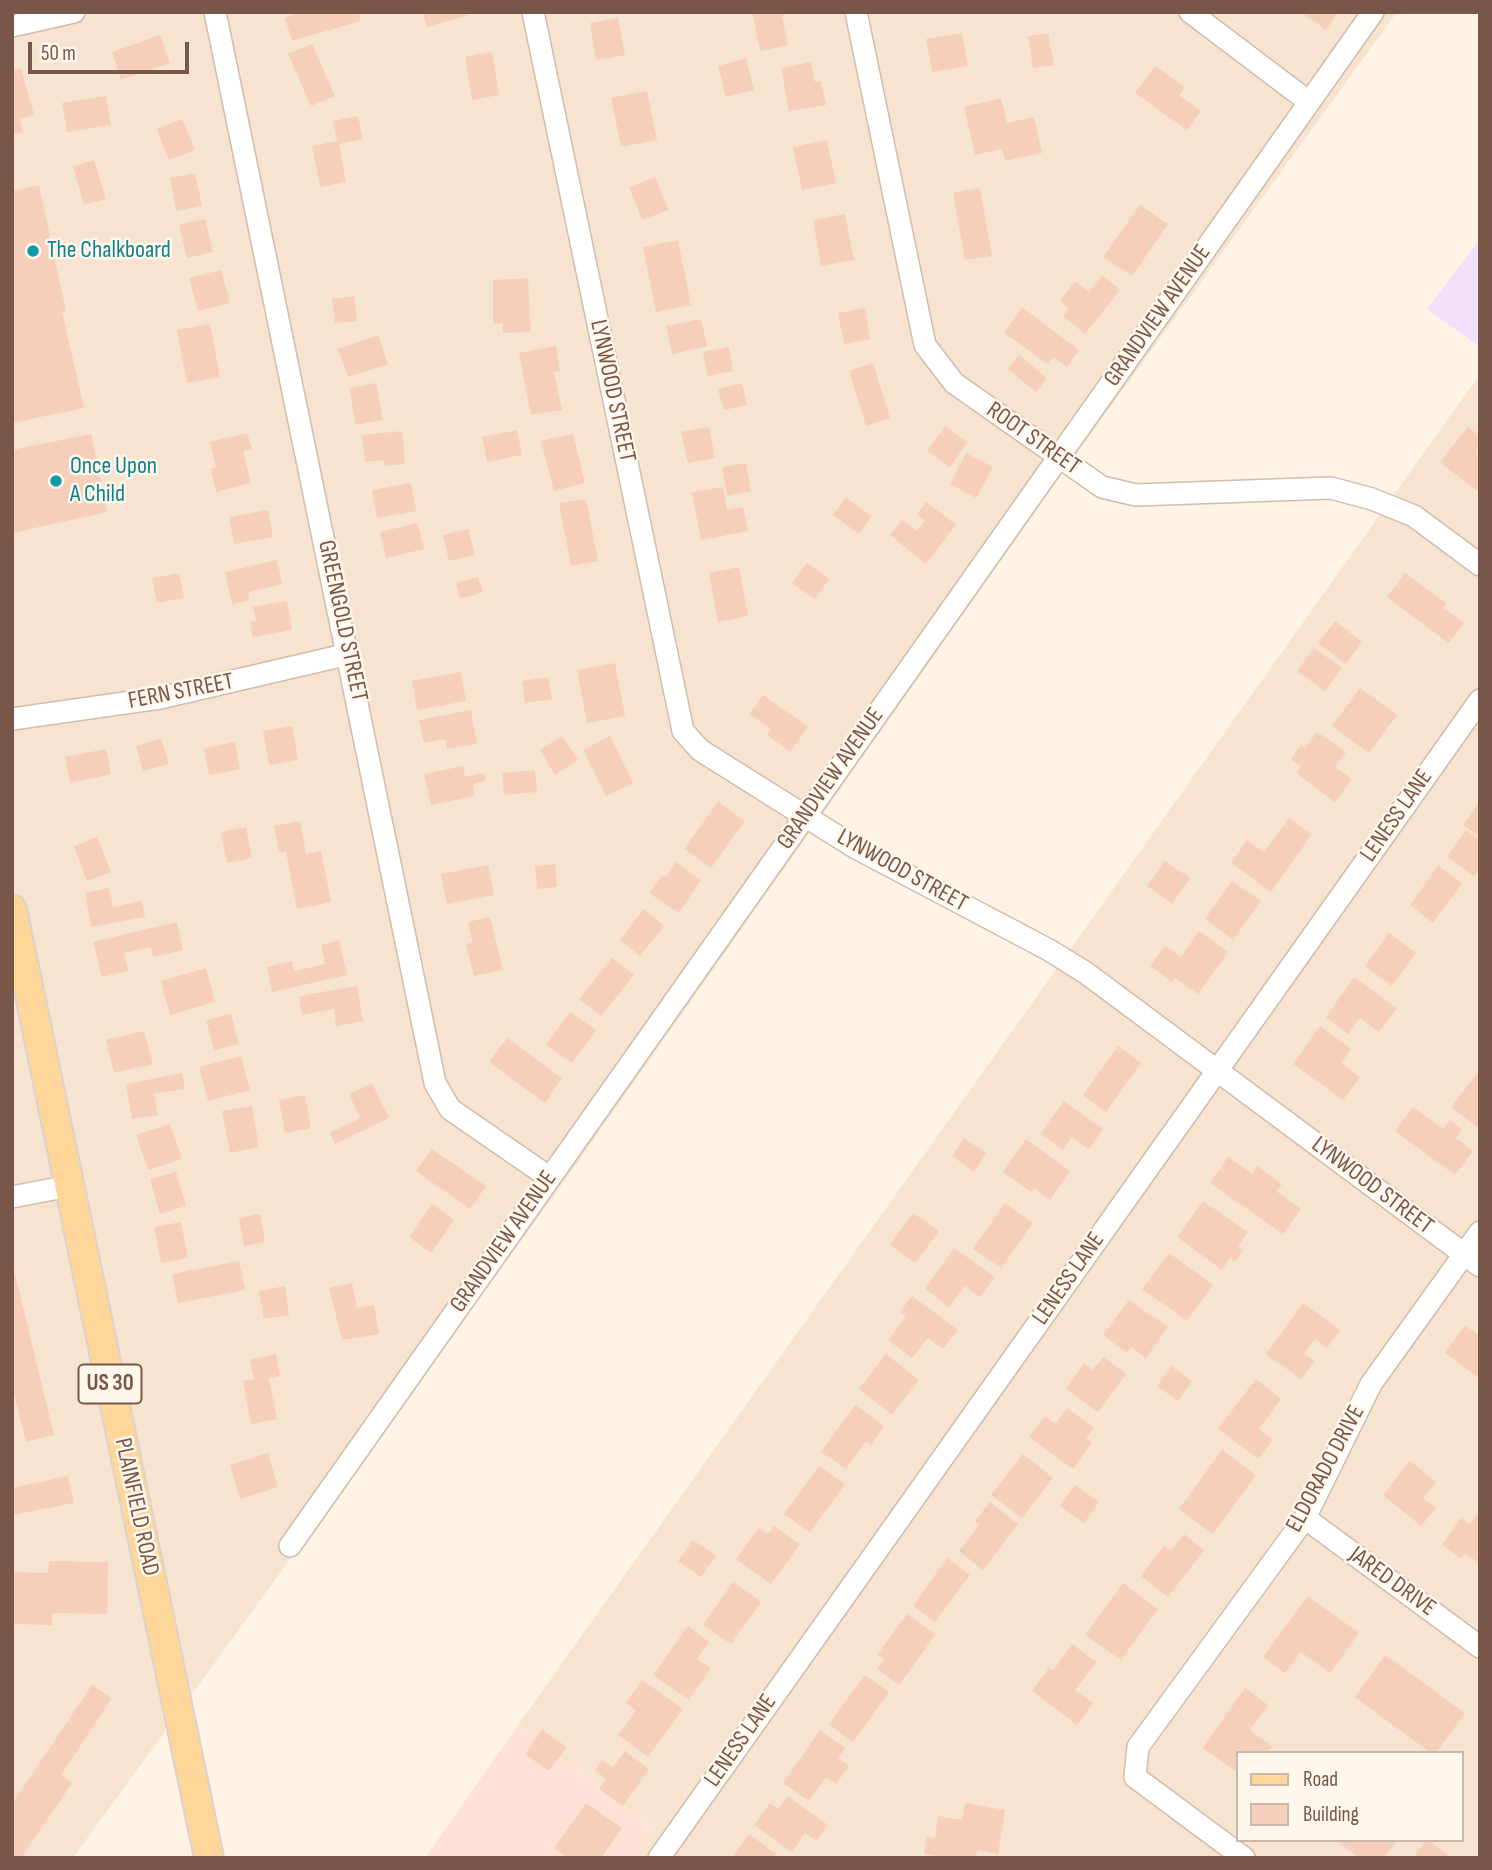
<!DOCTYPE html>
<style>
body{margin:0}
#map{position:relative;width:1492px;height:1870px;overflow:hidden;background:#fef3e4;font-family:"Sofia Sans Condensed",sans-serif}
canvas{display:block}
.frame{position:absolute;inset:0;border:14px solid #785748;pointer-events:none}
.legend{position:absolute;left:1236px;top:1751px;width:228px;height:91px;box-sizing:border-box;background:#fff7eb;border:2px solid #c9b7aa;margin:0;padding:9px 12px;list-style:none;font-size:21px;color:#785748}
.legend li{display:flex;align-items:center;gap:14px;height:35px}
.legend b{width:35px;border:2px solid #c9b7aa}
.scale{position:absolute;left:28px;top:42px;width:161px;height:32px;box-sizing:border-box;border:4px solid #785748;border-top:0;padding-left:9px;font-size:21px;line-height:24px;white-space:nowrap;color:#785748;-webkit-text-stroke:5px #fff7eb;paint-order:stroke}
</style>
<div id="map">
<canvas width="1492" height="1870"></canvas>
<div class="frame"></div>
<ul class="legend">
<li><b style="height:9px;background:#ffd699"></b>Road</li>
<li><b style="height:19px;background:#f5cfb9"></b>Building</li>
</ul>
<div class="scale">50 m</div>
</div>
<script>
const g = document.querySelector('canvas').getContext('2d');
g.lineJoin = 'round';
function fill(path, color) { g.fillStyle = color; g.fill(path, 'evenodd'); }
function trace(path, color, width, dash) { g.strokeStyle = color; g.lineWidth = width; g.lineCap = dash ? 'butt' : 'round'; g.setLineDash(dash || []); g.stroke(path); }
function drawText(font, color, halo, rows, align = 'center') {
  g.font = font + ' "Sofia Sans Condensed",sans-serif'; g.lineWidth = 5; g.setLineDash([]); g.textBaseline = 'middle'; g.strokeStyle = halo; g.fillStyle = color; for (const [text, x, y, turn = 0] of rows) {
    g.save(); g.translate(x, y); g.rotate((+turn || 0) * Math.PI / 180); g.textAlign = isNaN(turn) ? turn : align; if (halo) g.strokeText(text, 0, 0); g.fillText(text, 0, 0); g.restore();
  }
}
fill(new Path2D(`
 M12,12H1397L1069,464L561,1186L73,1858H12Z
 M1480,374V1858H635L655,1828L518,1725ZM1238,1753H1462V1840H1238Z`), '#f6e4d1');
fill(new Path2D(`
 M518,1725L656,1829L635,1858H425Z`), '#ffe1d7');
fill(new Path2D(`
 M1480,239V347L1427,309Z`), '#f0e0fa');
fill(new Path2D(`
 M304,12H358L361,21L292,41L285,18Z
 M422,12H475V13L427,27Z
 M752,12H792L782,16L788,45L760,51Z
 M1301,12H1338L1326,30Z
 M618,18L625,55L596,60L590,23Z
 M962,33L968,66L932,72L926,39Z
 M1048,33L1054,65L1033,68L1028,36Z
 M160,35L170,63L121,80L112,52Z
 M312,44L335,96L311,106L288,54Z
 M492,52L499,95L472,100L465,57Z
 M746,58L754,90L726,97L718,66Z
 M811,62L815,82L821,81L826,105L789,111L781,68Z
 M1155,66L1185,87L1179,95L1201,111L1187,130L1135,93Z
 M21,68L34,115L20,119L23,132L12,135V70Z
 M647,91L657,140L621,147L611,98Z
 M106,96L111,125L67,132L62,103Z
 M1001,98L1007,123L1034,117L1042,153L1005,161L1002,149L975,155L964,107Z
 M358,116L363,139L339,144L346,182L320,187L312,146L337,141L333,121Z
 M182,119L195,150L169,160L157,129Z
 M827,140L836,183L802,190L793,147Z
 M94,160L106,199L84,205L73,166Z
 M195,173L202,206L176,211L170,178Z
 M655,177L668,210L642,220L629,187Z
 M39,185L66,311H62L84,408L12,423V191Z
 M980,188L992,256L965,260L953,193Z
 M1140,205L1168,224L1132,276L1103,257Z
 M845,214L854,260L821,266L813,220Z
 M205,219L213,252L187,258L179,225Z
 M678,240L691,305L656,312L643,247Z
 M221,270L230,303L198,311L189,278Z
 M1102,275L1120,290L1085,334L1063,316L1069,309L1060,301L1075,281L1089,292Z
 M528,278L531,332L503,333V323L493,324V280Z
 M354,296L357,321L335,323L332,299Z
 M1022,307L1079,350L1067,367L1053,357L1048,364L1004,333Z
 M865,308L870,339L844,344L838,313Z
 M701,319L707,346L672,354L666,326Z
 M210,324L220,377L187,383L177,330Z
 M378,335L388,364L348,377L338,349Z
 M556,346L560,371L554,372L562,410L531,415L519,353Z
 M729,347L733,371L708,376L703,352Z
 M1019,355L1047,378L1036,392L1008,369Z
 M873,363L890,418L866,426L849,371Z
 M376,383L383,420L356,425L349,388Z
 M742,383L747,405L724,410L718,389Z
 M945,426L968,442L950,467L927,451Z
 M709,427L715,458L688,463L681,432Z
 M1468,427L1480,436V446L1476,451L1480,454V493L1440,462Z
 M517,430L522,455L487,462L482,437Z
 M402,431L405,464L385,466L384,460L365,462L362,435Z
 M247,433L252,449L243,451L251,483L216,492L211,468L216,467L210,442Z
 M91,434L107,512L12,533V450Z
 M573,434L585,483L554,491L541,441Z
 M966,453L993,467L976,498L950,484Z
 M746,463L751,491L727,496L722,467Z
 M411,483L416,511L377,518L372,490Z
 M723,487L727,510L743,507L748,531L701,540L692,492Z
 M846,498L872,516L859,534L833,515Z
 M586,499L598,561L571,566L559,503Z
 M926,502L956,525L926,564L890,535L902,520L917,531L925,520L917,514Z
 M268,510L273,537L234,544L229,517Z
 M418,523L424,549L386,558L380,532Z
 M468,529L475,555L449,561L443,535Z
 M277,560L282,584L248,592L249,600L232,604L225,572Z
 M807,563L829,579L815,599L792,583Z
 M739,567L748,616L718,622L709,573Z
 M179,573L184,598L157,603L152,578Z
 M1405,573L1447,604L1443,608L1464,623L1449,643L1387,597Z
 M478,577L483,592L460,599L456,583Z
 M287,601L292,630L253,637L250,622L256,621L253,607Z
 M1335,621L1362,642L1346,664L1318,643Z
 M1314,648L1342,668L1325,691L1297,671Z
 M615,663L625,716L587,723L577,670Z
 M461,672L466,701L417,710L412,681Z
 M548,677L552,699L525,703L522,681Z
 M1360,688L1397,715L1369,753L1332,726Z
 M763,695L808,727L790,752L767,735L771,729L749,714Z
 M471,710L477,744L447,749L445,739L424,743L419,720Z
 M292,726L298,760L269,765L263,731Z
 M1317,732L1346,752L1335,767L1352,779L1335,802L1296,773L1301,766L1291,759L1301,745L1305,748Z
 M562,736L578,760L555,775L540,750Z
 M610,736L633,783L606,796L583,750Z
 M161,738L169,764L143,771L136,746Z
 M235,742L240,769L209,775L204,748Z
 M106,749L111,774L70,783L65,757Z
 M463,766L465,777L484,773L486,781L473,784L475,796L431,805L424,774Z
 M535,770L537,792L504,795L502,773Z
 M1480,801V837L1463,825Z
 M718,802L745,821L711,868L684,849Z
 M1289,818L1312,834L1271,892L1231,863L1247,840L1264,852Z
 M300,821L306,854L321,851L331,902L297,909L286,851L279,852L274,826Z
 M246,827L252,858L227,863L221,832Z
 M1466,830L1480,840V868L1474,876L1447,857Z
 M97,837L111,872L87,881L74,846Z
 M1165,861L1190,878L1172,904L1147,886Z
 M676,862L701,880L679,913L649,893L662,875L666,877Z
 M555,864L557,887L537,889L535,866Z
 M488,865L494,895L447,904L441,874Z
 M1438,866L1462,883L1433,923L1410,905Z
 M1232,881L1261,901L1233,940L1205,919Z
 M109,888L113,907L142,901L145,917L91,927L85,893Z
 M644,909L664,926L640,956L620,940Z
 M490,917L503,970L474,976L466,944L473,943L468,922Z
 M177,922L183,950L153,957L151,947L124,953L128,971L102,977L93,942Z
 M1199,931L1228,952L1198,994L1175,978L1172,982L1150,966L1165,946L1181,957Z
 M1389,933L1416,953L1392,986L1365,966Z
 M339,940L347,975L272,992L267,967L292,961L294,971L325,964L321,945Z
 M612,958L634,975L601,1016L579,999Z
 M206,968L215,1002L170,1015L161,981Z
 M1354,977L1397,1008L1379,1032L1360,1018L1348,1034L1326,1017Z
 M357,986L363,1021L336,1026L334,1009L302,1015L299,996Z
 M570,1012L596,1030L572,1063L546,1045Z
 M231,1014L239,1044L214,1050L206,1020Z
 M1320,1026L1351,1049L1341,1063L1360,1077L1343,1100L1293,1064Z
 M144,1031L153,1064L114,1073L106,1040Z
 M507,1038L562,1078L545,1103L489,1062Z
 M1118,1046L1141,1063L1106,1112L1083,1095Z
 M241,1056L250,1090L208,1101L199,1067Z
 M1480,1070V1129L1451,1107Z
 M182,1073L185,1089L154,1094L158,1115L132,1119L126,1084Z
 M372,1083L389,1118L335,1144L330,1133L360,1118L349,1094Z
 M305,1095L311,1128L285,1133L279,1100Z
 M1064,1101L1103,1129L1089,1149L1072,1137L1063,1150L1040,1134Z
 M252,1106L259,1147L230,1153L222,1111Z
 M1413,1107L1443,1129L1450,1120L1462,1129L1456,1138L1473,1151L1455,1175L1395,1131Z
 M170,1124L182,1159L148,1170L136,1135Z
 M964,1138L986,1153L974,1172L952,1156Z
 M1026,1139L1070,1171L1050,1200L1034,1188L1031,1192L1003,1172Z
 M432,1149L486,1186L470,1209L416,1171Z
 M1228,1157L1252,1174L1257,1166L1282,1184L1276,1191L1301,1209L1283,1234L1210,1183Z
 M176,1172L186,1206L160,1214L150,1179Z
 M1203,1201L1248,1232L1238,1246L1243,1250L1235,1262L1230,1258L1222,1270L1177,1237Z
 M1005,1203L1033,1223L1001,1268L973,1249Z
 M432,1204L454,1220L431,1253L409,1237Z
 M913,1213L939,1231L915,1263L890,1245Z
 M260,1214L265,1242L244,1246L239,1218Z
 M181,1222L188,1258L161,1263L154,1227Z
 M954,1248L995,1277L980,1297L965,1286L949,1307L925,1289Z
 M1169,1253L1213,1285L1187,1321L1142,1289Z
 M239,1261L245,1290L178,1303L172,1274Z
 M12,1262L54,1435L26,1442L12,1386Z
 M352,1283L357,1308L374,1305L379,1334L342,1340L329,1288Z
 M285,1286L289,1315L264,1319L259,1291Z
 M912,1296L958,1330L943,1349L928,1338L912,1358L888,1340L906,1317L900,1312Z
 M1129,1300L1168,1327L1146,1358L1131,1347L1127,1353L1103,1335Z
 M1303,1303L1340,1330L1327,1348L1315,1339L1304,1354L1315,1361L1301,1379L1266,1354Z
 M1465,1325L1480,1336V1379L1445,1353Z
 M276,1354L280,1376L269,1378L277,1419L251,1424L243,1381L254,1379L250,1360Z
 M886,1354L919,1380L892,1415L859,1389Z
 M1103,1357L1126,1374L1098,1412L1066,1389L1084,1363L1093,1370Z
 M1171,1366L1192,1381L1178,1401L1157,1386Z
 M1256,1379L1281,1399L1259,1429L1273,1440L1258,1459L1218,1429Z
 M855,1405L884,1426L871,1445L866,1441L846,1469L821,1452Z
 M1067,1408L1094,1428L1086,1438L1092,1442L1073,1469L1029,1437L1045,1416L1055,1424Z
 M1222,1450L1256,1475L1213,1534L1179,1509Z
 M268,1453L278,1487L240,1499L230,1465Z
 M1023,1454L1053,1478L1022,1518L991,1495Z
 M1410,1461L1436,1482L1423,1498L1436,1508L1421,1526L1383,1495Z
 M819,1466L845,1484L810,1533L784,1514Z
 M68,1476L74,1503L12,1515V1488Z
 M1075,1485L1099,1502L1084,1523L1060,1506Z
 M990,1502L1018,1524L983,1570L959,1551L979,1525L975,1521Z
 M1480,1511V1562L1479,1563L1465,1553L1461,1559L1442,1545L1461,1518L1470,1524Z
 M774,1526L800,1544L771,1584L736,1559L759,1528L768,1534Z
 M1184,1534L1204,1550L1168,1597L1141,1576L1164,1546L1171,1551Z
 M693,1540L716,1556L701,1577L678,1561Z
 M947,1558L970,1575L935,1622L913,1606Z
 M49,1561L108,1562L107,1614L52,1613V1625L12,1624V1572L48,1573Z
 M733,1582L761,1602L731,1644L703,1625Z
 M1123,1583L1158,1609L1121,1660L1085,1635Z
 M1308,1596L1359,1633L1330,1673L1301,1652L1285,1673L1263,1657Z
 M907,1614L936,1634L899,1685L877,1669L884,1659L877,1655Z
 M688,1626L709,1642L697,1659L711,1668L689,1700L653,1675Z
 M1072,1644L1096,1662L1075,1690L1093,1703L1077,1725L1032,1691L1049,1668L1053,1671Z
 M1385,1655L1465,1713L1436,1753H1431L1355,1697Z
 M865,1675L889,1692L853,1742L829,1724Z
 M642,1680L683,1709L648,1757L618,1735L636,1711L626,1703Z
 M92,1685L112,1698L61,1775L72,1783L21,1858H12V1804Z
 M1245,1688L1268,1705L1250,1730L1272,1746L1267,1753H1238V1773L1203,1748Z
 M542,1730L567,1747L549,1771L525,1754Z
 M820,1730L845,1748L838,1758L849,1766L836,1784L826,1777L809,1801L783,1783Z
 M625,1751L649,1769L623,1806L599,1789L606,1779L595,1770L602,1760L613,1767Z
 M788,1796L828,1825L816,1841L805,1833L792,1852L754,1825L770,1803L778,1809Z
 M586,1803L622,1828L601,1858H568L554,1848Z
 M965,1803L1005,1810L998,1854L977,1850L976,1858H936V1856L924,1854L927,1837L935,1838L938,1816L962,1820Z
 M749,1834L776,1854L773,1858H732Z
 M1335,1840H1394L1396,1842L1384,1858H1354L1356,1855Z
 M1426,1840H1428L1452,1858H1413Z`), '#f5cfb9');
const minor = new Path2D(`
 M215,12L435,1083L450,1109L550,1178
 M533,12L683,731L700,750L856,848L1049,950L1086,973L1480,1266
 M856,12L925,345L954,383L1102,487L1136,495L1331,488L1372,499L1414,516L1480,565
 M1190,12L1309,102
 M12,26L74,12
 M12,719L160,698L349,654
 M12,1197L69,1186
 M1305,1518L1480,1647
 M290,1546L1373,12
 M659,1858L1480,700
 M1244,1858L1135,1777L1138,1747L1305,1518L1371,1384L1480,1232`);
const major = new Path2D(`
 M12,909L209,1858`);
trace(minor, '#d2bcac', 24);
trace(major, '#dcd3cf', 32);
trace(minor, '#fff', 21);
trace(major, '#ffd699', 28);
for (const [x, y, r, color] of [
 [33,251,7,"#0f9aa8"],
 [56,481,7,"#0f9aa8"]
]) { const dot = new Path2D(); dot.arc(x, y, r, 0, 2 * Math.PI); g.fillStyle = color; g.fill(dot); trace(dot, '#fff7eb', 2.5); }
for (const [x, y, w] of [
 [110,1384,63]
]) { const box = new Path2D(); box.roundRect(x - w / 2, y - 19.5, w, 39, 5); g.fillStyle = '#fff7eb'; g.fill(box); trace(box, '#785748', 2); }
drawText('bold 23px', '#785748', null, [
 ["US 30",110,1384]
]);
drawText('24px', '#0d838f', '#fff7eb', [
 ["The Chalkboard",47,251],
 ["Once Upon",70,467],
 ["A Child",70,495]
], 'left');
drawText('24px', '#785748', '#fff7eb', [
 ["GRANDVIEW AVENUE",1158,316,-55],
 ["LYNWOOD STREET",612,391,78],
 ["ROOT STREET",1033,439,35],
 ["GREENGOLD STREET",342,621,78],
 ["FERN STREET",181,692,-11],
 ["GRANDVIEW AVENUE",831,779,-55],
 ["LENESS LANE",1397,816,-55],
 ["LYNWOOD STREET",902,871,29],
 ["LYNWOOD STREET",1372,1186,37],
 ["GRANDVIEW AVENUE",504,1242,-55],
 ["LENESS LANE",1069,1279,-55],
 ["ELDORADO DRIVE",1326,1469,-62],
 ["PLAINFIELD ROAD",136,1507,78],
 ["JARED DRIVE",1392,1582,36],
 ["LENESS LANE",741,1741,-55]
]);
</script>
